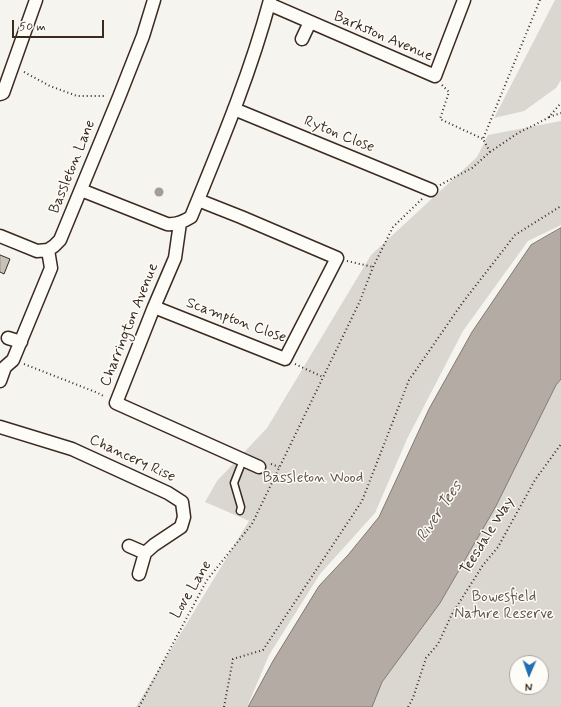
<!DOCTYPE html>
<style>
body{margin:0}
#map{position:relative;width:561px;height:707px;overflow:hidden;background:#f5f4ee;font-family:Mynerve,sans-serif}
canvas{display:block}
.north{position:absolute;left:509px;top:655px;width:40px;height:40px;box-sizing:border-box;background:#fdfcf7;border:1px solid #afa8a0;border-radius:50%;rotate:182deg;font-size:11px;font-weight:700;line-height:16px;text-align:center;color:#3b2a1e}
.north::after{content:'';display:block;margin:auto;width:14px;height:18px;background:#1f6fb2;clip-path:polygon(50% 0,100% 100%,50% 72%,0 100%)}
.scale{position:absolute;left:12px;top:20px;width:92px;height:18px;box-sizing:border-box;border:2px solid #3b2a1e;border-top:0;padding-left:5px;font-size:12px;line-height:14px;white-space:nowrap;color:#3b2a1e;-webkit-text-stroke:3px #fdfcf7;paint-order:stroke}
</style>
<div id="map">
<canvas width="561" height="707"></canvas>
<div class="north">N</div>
<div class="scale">50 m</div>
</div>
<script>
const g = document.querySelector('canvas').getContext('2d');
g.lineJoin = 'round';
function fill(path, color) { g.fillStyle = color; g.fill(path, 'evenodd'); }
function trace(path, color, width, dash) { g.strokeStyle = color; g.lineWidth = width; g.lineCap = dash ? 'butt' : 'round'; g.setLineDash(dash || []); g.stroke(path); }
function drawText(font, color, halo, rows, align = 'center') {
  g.font = font + ' Mynerve,sans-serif'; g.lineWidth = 3; g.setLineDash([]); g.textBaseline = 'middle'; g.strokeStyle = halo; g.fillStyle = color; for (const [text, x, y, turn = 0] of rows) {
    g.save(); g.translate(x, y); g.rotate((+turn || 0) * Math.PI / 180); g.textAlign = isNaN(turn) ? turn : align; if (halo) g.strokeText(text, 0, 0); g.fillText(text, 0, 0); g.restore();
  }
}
fill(new Path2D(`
 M555,0H561V80L556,88L524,111L494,118Z
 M561,121V225L528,241L463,331L407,439L375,513L320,574L269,655L247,707H136L249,521L205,502L217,481L267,428L371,255L477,157L488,135Z
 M561,379V707H372L382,682L440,603L496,506L556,385ZM517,663H541V687H517Z`), '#dad6d0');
const water = new Path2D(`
 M561,228V379L556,385L496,506L440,603L382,682L372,707H248L273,661L319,586L348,555L379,517L429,409L472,332L531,245Z`);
fill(water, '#b4aca4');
trace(water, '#84786e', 1);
const building = new Path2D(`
 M0,255L10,259L4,274L0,272Z`);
fill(building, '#c7c1bb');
trace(building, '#3b2a1e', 1);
const lane = new Path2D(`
 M240,511L241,507L234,483L243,460`);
const street = new Path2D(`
 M269,4L435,76L464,0
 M302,39L310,22
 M0,94L3,93L36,0
 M234,109L431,190
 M81,190L167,224C176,225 183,222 191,217C220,146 250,75 270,0
 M180,223L175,258L154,307L116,403L259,467
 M0,236L37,251L48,250
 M48,250L54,246L60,240L119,97L143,36L154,0
 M154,307L285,359L337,258L241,217L198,200
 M8,338L21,342
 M0,381L5,367L13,360L51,268L48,250
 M0,427L72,449L168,493L182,502L184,517L181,527L154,545L145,553L139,574
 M129,546L145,553`);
trace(lane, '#3b2a1e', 9);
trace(street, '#3b2a1e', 15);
trace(new Path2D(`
 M24,72L50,86L77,96H106
 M442,85L449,92L440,119L483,139
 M549,117L561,113
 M490,152L483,139L540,0
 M440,185L472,168L490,152L518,133L548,118L561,103
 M347,261L373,267
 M24,364L98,393L105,397
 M295,364L323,377
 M271,464L279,467
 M139,707L207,580L252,524L360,301L373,267L393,227L423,198
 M224,707L233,659L263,650L362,501L409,380L463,302L515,235L561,206
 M408,707L413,698L426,658L438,644L452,614L483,565L498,547L535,480L561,444`), '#3b2a1e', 2, [1, 3]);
trace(lane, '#fdfcf7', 6);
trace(street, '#fdfcf7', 12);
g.fillStyle = '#a59d94';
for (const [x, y] of [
 [159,192]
]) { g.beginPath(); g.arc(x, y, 4.5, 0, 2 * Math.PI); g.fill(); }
drawText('15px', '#3b2a1e', '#fdfcf7', [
 ["Barkston Avenue",383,37,23],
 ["Ryton Close",339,135,22],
 ["Bassleton Lane",73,167,-68],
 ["Scampton Close",236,321,20],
 ["Charrington Avenue",130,325,-68],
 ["Chancery Rise",132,459,25],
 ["Teesdale Way",488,536,-58],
 ["Love Lane",192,590,-59]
]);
drawText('15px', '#63554a', '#fdfcf7', [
 ["Bassleton Wood",313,479],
 ["Bowesfield",504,598],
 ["Nature Reserve",504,615]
]);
drawText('italic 16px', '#65584d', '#fdfcf7', [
 ["River Tees",440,512,-56]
]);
</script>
